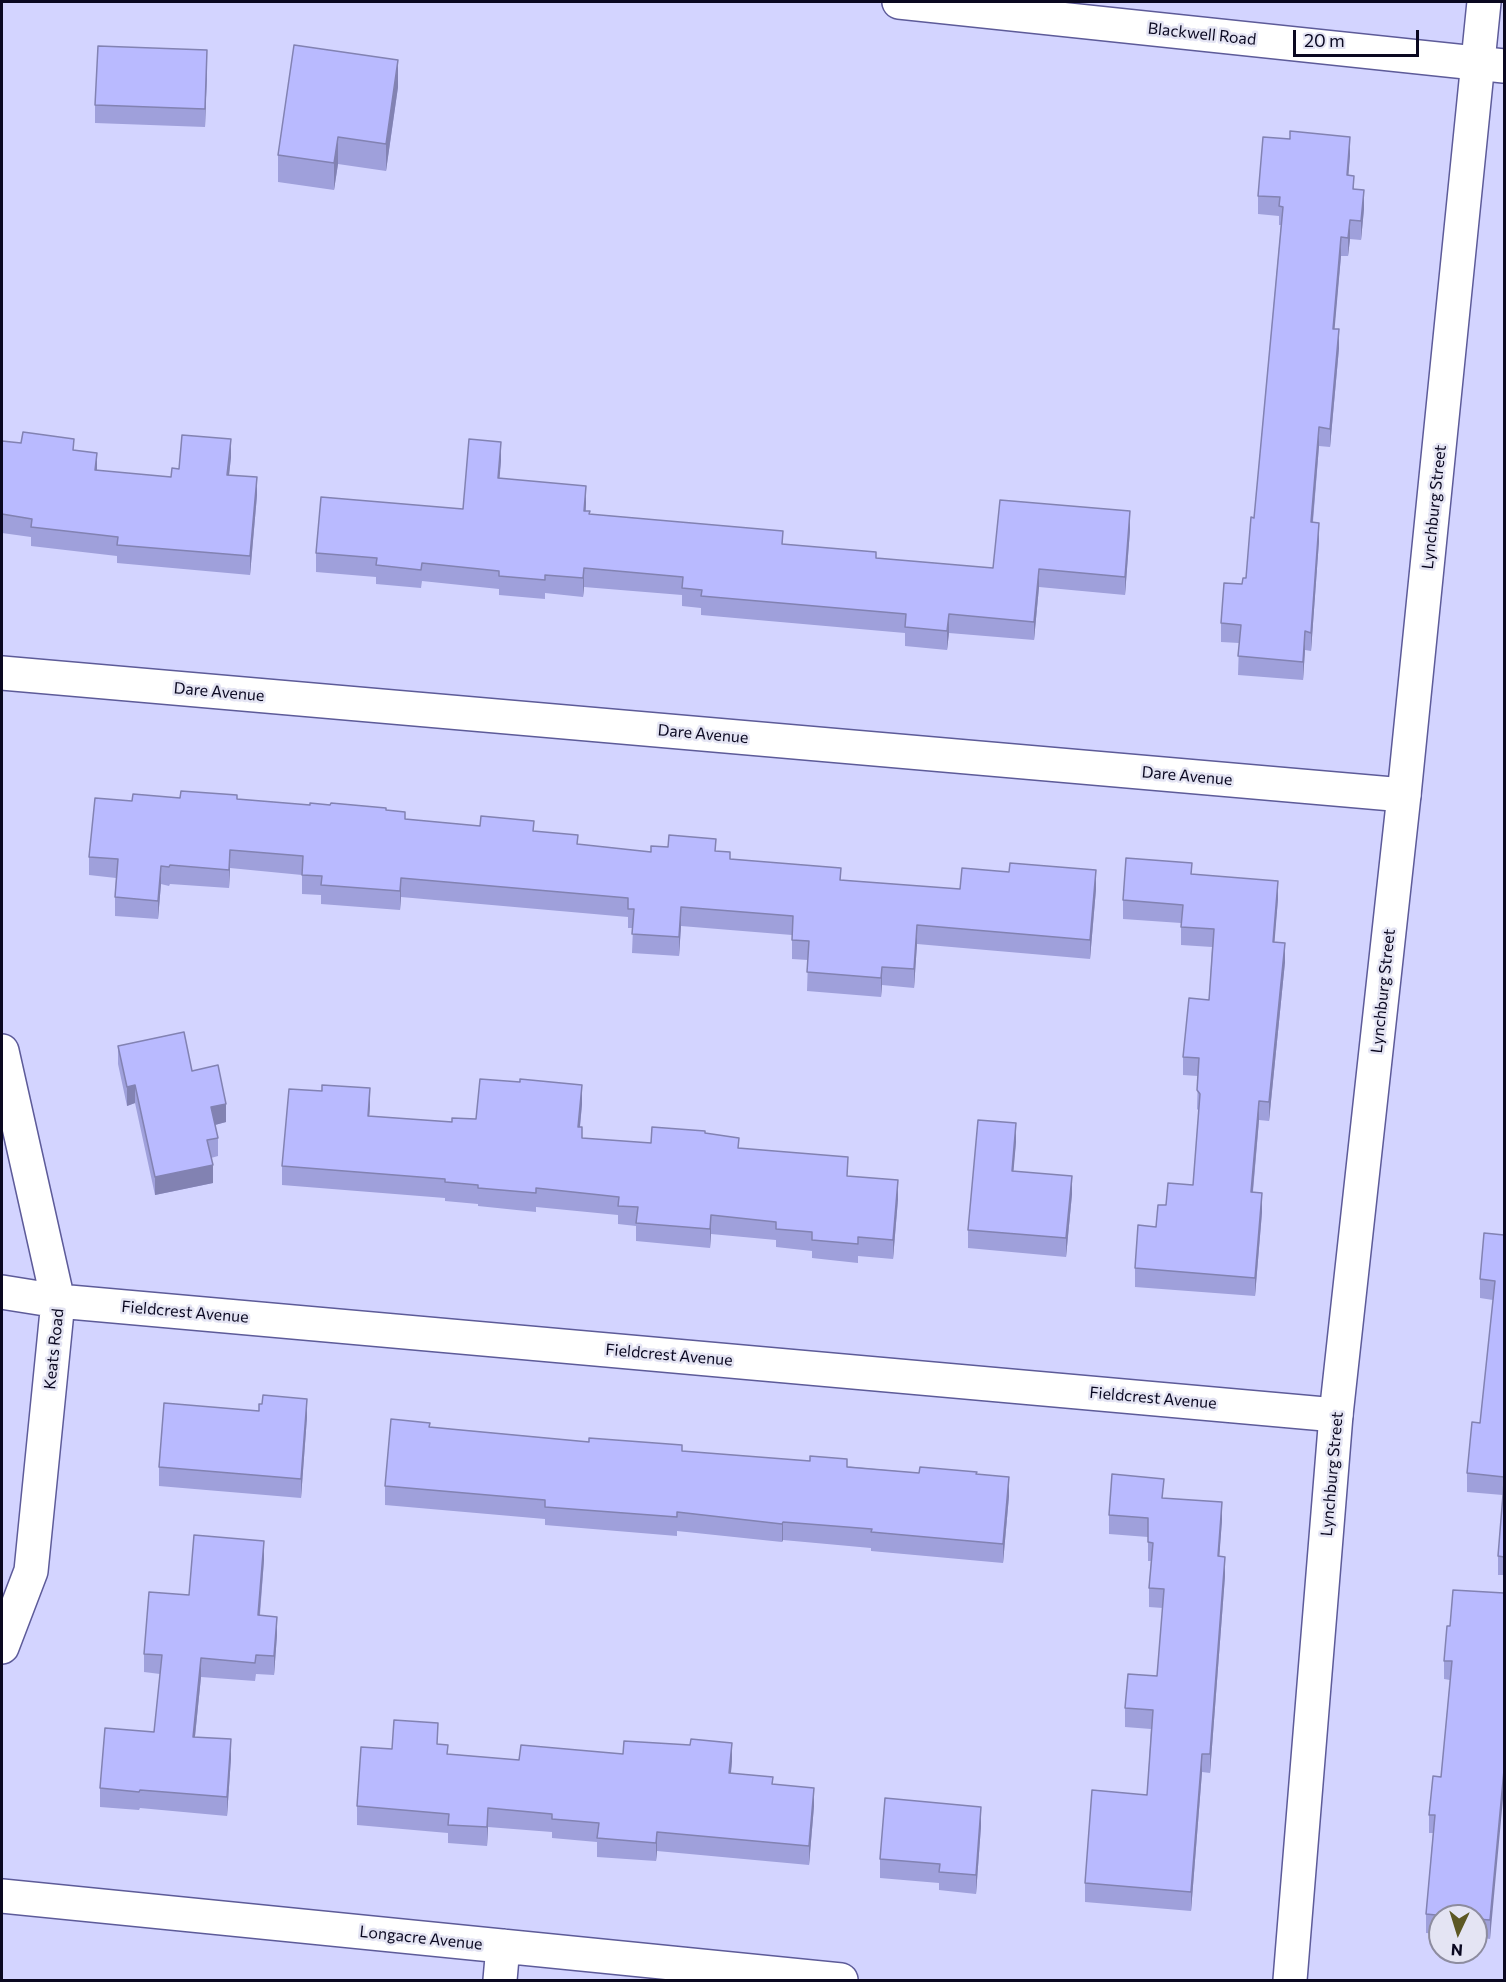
<!DOCTYPE html>
<style>
body{margin:0}
#map{position:relative;width:1506px;height:1982px;overflow:hidden;background:#d3d4ff;font-family:Commissioner,sans-serif}
canvas{display:block}
.frame{position:absolute;inset:0;border:3px solid #0a0820;pointer-events:none}
.north{position:absolute;left:1428px;top:1904px;width:60px;height:60px;box-sizing:border-box;background:#e4e4f3;border:2px solid #8d8c9f;border-radius:50%;rotate:184deg;font-size:16px;font-weight:700;line-height:24px;text-align:center;color:#0a0820}
.north::after{content:'';display:block;margin:auto;width:21px;height:27px;background:#5d5824;clip-path:polygon(50% 0,100% 100%,50% 72%,0 100%)}
.scale{position:absolute;left:1293px;top:30px;width:126px;height:27px;box-sizing:border-box;border:3px solid #0a0820;border-top:0;padding-left:8px;font-size:18px;line-height:21px;white-space:nowrap;color:#0a0820;-webkit-text-stroke:4px #e4e4f3;paint-order:stroke}
</style>
<div id="map">
<canvas width="1506" height="1982"></canvas>
<div class="frame"></div>
<div class="north">N</div>
<div class="scale">20 m</div>
</div>
<script>
const g = document.querySelector('canvas').getContext('2d');
g.lineJoin = 'round';
function trace(path, color, width, dash) { g.strokeStyle = color; g.lineWidth = width; g.lineCap = dash ? 'butt' : 'round'; g.setLineDash(dash || []); g.stroke(path); }
function fill(path, color) { g.fillStyle = color; g.fill(path, 'evenodd'); }
function drawText(font, color, halo, rows, align = 'center') {
  g.font = font + ' Commissioner,sans-serif'; g.lineWidth = 5; g.setLineDash([]); g.textBaseline = 'middle'; g.strokeStyle = halo; g.fillStyle = color; for (const [text, x, y, turn = 0] of rows) {
    g.save(); g.translate(x, y); g.rotate((+turn || 0) * Math.PI / 180); g.textAlign = isNaN(turn) ? turn : align; if (halo) g.strokeText(text, 0, 0); g.fillText(text, 0, 0); g.restore();
  }
}
const minor = new Path2D(`
 M899,2L1504,66
 M2,673L1404,795
 M2,1051L58,1301L31,1571L2,1647
 M2,1292L58,1301L1336,1415
 M2,1896L841,1980
 M500,1980L503,1946`);
const tertiary = new Path2D(`
 M1290,1980L1336,1415L1404,795L1484,2`);
trace(minor, '#5d5b99', 36);
trace(tertiary, '#5d5b99', 36);
trace(minor, '#fff', 33);
trace(tertiary, '#fff', 33);
fill(new Path2D(`
 M207,69L205,127L95,123V105Z
 M398,87L386,171L338,164L334,190L278,182V155Z
 M1290,139L1350,155L1348,175L1364,209L1361,240L1350,239L1348,256H1341L1334,329L1339,348L1330,447L1319,446L1313,522L1319,541L1311,651L1305,650L1303,680L1238,675L1239,643L1221,642V623L1246,578L1254,518L1281,225H1279V216L1258,214V196Z
 M2,441L74,450L97,471L171,477L179,469L231,457L229,475L257,495L250,575L117,563V556L31,546V537L2,533Z
 M501,461L499,478L586,504V511L590,514L876,558L993,568L1130,530L1125,595L1039,587L1034,640L949,633L947,650L905,646V633L701,615V608L682,606V595L584,587L583,597L545,593V599L499,595V589L422,581L421,588L376,584V577L316,572V553L463,509Z
 M180,798L237,799L310,805L386,810L405,819L534,831L578,844L651,852L716,851L730,859L841,880L960,889H1096L1090,959L917,944L914,988L882,985L881,997L807,991L808,960L792,959V935L681,926L679,956L632,953L633,928H628V917L401,897L400,910L321,904V895L302,894V875L230,868L229,888L170,884L169,886L161,884L158,919L115,916V897L116,878L89,875V857L132,801Z
 M1192,874L1278,899L1274,942L1285,962L1269,1121L1259,1120L1253,1192L1262,1212L1255,1296L1135,1287V1268L1156,1227L1166,1205L1193,1185L1199,1111L1197,1109L1198,1076L1183,1075V1057L1209,1000L1212,947L1181,945V923L1123,919V900Z
 M118,1046L192,1071L226,1122L215,1125L218,1138V1156L211,1158L213,1183L155,1195L135,1103L127,1106L118,1064Z
 M322,1091L370,1106L369,1116L452,1122L476,1119L582,1104L580,1127L582,1138L651,1143L705,1133L739,1148L848,1176L898,1199L893,1259L858,1256V1263L812,1258V1251L776,1247V1240L711,1234L710,1248L636,1241V1226L618,1224V1215L536,1207V1212L478,1206V1204L445,1201V1198L282,1185V1166Z
 M1016,1142L1013,1171L1072,1194L1066,1257L968,1248V1230Z
 M1504,1235V1575H1498V1556L1503,1495L1467,1492V1473L1480,1423L1493,1300L1480,1298V1279Z
 M307,1417L301,1498L159,1486V1467Z
 M430,1427L919,1473L977,1474L1009,1496L1003,1563L871,1551V1548L783,1540L782,1542L677,1531V1536L545,1525V1519L385,1505V1486Z
 M1164,1498L1222,1520L1219,1557L1225,1576L1210,1773L1202,1772L1191,1911L1085,1902V1883L1147,1795L1151,1729L1125,1727V1708L1157,1676L1163,1608L1149,1607V1588L1151,1561H1148V1537L1109,1534V1515Z
 M264,1560L260,1615L277,1635L274,1675L256,1674L255,1681L201,1677L195,1737L231,1758L227,1816L140,1808L139,1810L100,1807V1788L154,1732L160,1674L144,1672V1654L189,1595Z
 M1504,1593L1490,1939L1476,1937V1916H1440V1934L1426,1933V1914L1433,1833H1429V1815L1441,1777L1450,1680L1444,1679V1661L1450,1626Z
 M392,1749L519,1760L623,1754L732,1761L731,1773L773,1784L814,1806L809,1865L657,1851L656,1861L597,1857V1842L552,1838V1832L488,1827L487,1846L448,1843V1833L357,1825V1806Z
 M981,1826L976,1894L939,1890V1883L880,1878V1859Z`), '#9fa0db');
fill(new Path2D(`
 M207,50V69L205,127V109Z
 M398,60V87L386,171V144Z
 M338,137V164L334,190V163Z
 M1350,137V155L1347,194V175Z
 M1364,190V209L1361,240V221Z
 M1350,220V239L1348,256V238Z
 M1341,237V256L1333,347V329Z
 M1339,329V348L1330,447V429Z
 M1319,427V446L1311,541V522Z
 M231,439V457L227,493V475Z
 M501,442V461L498,497V478Z
 M97,453V471L95,470Z
 M257,477V495L250,575V556Z
 M586,486V504L584,529V511Z
 M1130,511V530L1125,595V577Z
 M1319,523V541L1311,651V633Z
 M584,568V587L583,597V578Z
 M1039,569V587L1034,640V622Z
 M949,614V633L947,650V631Z
 M1305,631V650L1303,680V662Z
 M230,850V868L229,888V870Z
 M161,866V884L158,919V901Z
 M1096,870V889L1090,959V940Z
 M401,878V897L400,910V891Z
 M1278,881V899L1273,961V942Z
 M681,907V926L679,956V937Z
 M917,925V944L914,988V969Z
 M1285,943V962L1269,1121V1102Z
 M882,967V985L881,997V978Z
 M135,1085V1103L127,1106V1087Z
 M582,1085V1104L578,1146V1127Z
 M370,1088V1106L368,1134V1116Z
 M1259,1101V1120L1251,1211V1192Z
 M226,1104V1122L211,1126V1107Z
 M1016,1123V1142L1012,1189V1171Z
 M213,1165V1183L155,1195V1177Z
 M1072,1176V1194L1066,1257V1238Z
 M898,1180V1199L893,1259V1240Z
 M1262,1193V1212L1255,1296V1278Z
 M711,1215V1234L710,1248V1229Z
 M307,1399V1417L301,1498V1479Z
 M1009,1477V1496L1003,1563V1544Z
 M1222,1502V1520L1218,1575V1556Z
 M783,1522V1540L782,1542V1524Z
 M264,1541V1560L258,1634V1615Z
 M1225,1557V1576L1210,1773V1754Z
 M277,1617V1635L274,1675V1656Z
 M201,1658V1677L193,1755V1737Z
 M231,1739V1758L227,1816V1797Z
 M732,1743V1761L729,1791V1773Z
 M1202,1754V1772L1191,1911V1892Z
 M1504,1770V1788L1490,1939V1920Z
 M814,1788V1806L809,1865V1846Z
 M981,1807V1826L976,1894V1875Z
 M488,1808V1827L487,1846V1827Z
 M657,1832V1851L656,1861V1843Z`), '#8282b2');
const building = new Path2D(`
 M294,45L398,60L386,144L338,137L334,163L278,155Z
 M98,46L207,50L205,109L95,105Z
 M1290,131L1350,137L1347,175L1354,176L1353,189L1364,190L1361,221L1350,220L1348,238L1341,237L1333,329H1339L1330,429L1319,427L1311,522L1319,523L1311,633L1305,631L1303,662L1238,656L1241,625L1221,623L1224,583L1242,584L1243,578H1246L1251,517L1254,518L1283,207L1279,206L1280,197L1258,196L1263,137L1290,139Z
 M23,432L74,439L73,450L97,453L95,470L171,477L172,468L179,469L182,435L231,439L227,475L257,477L250,556L117,545L118,537L31,527L32,519L2,514V441L21,443Z
 M469,439L501,442L498,478L586,486L584,511H590L589,514L783,531L782,544L876,552V558L993,568L1000,500L1130,511L1125,577L1039,569L1034,622L949,614L947,631L905,627L906,614L701,596L702,590L682,588L683,577L584,568L583,578L545,575V580L499,576V571L422,563L421,570L376,565L377,558L316,553L321,497L463,509Z
 M181,791L237,795V799L310,805V803L330,805L331,803L386,808V810L405,812V819L480,826L481,816L534,821L533,831L578,835L577,844L651,852V846L668,847L669,835L716,839L715,851L730,852V859L841,868L840,880L960,889L962,868L1009,872L1010,863L1096,870L1090,940L917,925L914,969L882,967L881,978L807,972L809,941L792,940L793,916L681,907L679,937L632,934L634,909H628V898L401,878L400,891L321,885L322,876L302,875L303,856L230,850L229,870L170,865L169,867L161,866L158,901L115,897L118,859L89,857L95,798L132,801L133,794L180,798Z
 M1126,858L1192,863L1191,874L1278,881L1273,942L1285,943L1269,1102L1259,1101L1251,1192L1262,1193L1255,1278L1135,1268L1138,1225L1156,1227L1158,1205H1166L1168,1183L1193,1185L1200,1094L1197,1090L1199,1058L1183,1057L1189,998L1209,1000L1214,929L1181,927L1183,905L1123,900Z
 M184,1032L192,1071L218,1065L226,1104L211,1107L218,1138L207,1140L213,1165L155,1177L135,1085L127,1087L118,1046Z
 M480,1079L520,1082V1079L582,1085L578,1127H582V1138L651,1143L652,1127L705,1131V1133L739,1138L738,1148L848,1157L847,1176L898,1180L893,1240L858,1237V1244L812,1240V1232L776,1229V1222L711,1215L710,1229L636,1223L638,1207L618,1206L619,1197L536,1188V1193L478,1188V1185L445,1182V1179L282,1166L289,1089L322,1091V1085L370,1088L368,1116L452,1122V1118L476,1119Z
 M978,1120L1016,1123L1012,1171L1072,1176L1066,1238L968,1230Z
 M1484,1233L1504,1235V1477L1467,1473L1472,1422L1480,1423L1495,1281L1480,1279Z
 M263,1395L307,1399L301,1479L159,1467L164,1403L259,1411V1404H262Z
 M391,1419L430,1423L429,1427L589,1442V1438L682,1445V1451L810,1461V1456L847,1459V1467L919,1473L920,1467L977,1472L976,1474L1009,1477L1003,1544L871,1532L872,1529L783,1522L782,1524L677,1512V1517L545,1507V1500L385,1486Z
 M1112,1474L1164,1479L1162,1498L1222,1502L1218,1556L1225,1557L1210,1754H1202L1191,1892L1085,1883L1092,1790L1147,1795L1153,1710L1125,1708L1128,1674L1157,1676L1164,1589L1149,1588L1153,1543L1148,1542V1518L1109,1515Z
 M1504,1482V1557L1498,1556Z
 M194,1535L264,1541L258,1615L277,1617L274,1656L256,1655L255,1663L201,1658L193,1737L231,1739L227,1797L140,1790L139,1792L100,1788L105,1728L154,1732L162,1655L144,1654L149,1592L189,1595Z
 M1453,1590L1504,1593V1770L1490,1920L1476,1919V1916H1446L1426,1914L1435,1815H1429L1433,1776L1441,1777L1452,1661H1444L1447,1626H1450Z
 M394,1720L438,1723L437,1744L448,1745L447,1754L519,1760L521,1745L623,1754L624,1741L690,1745L691,1739L732,1743L729,1773L773,1777L772,1784L814,1788L809,1846L657,1832L656,1843L597,1838L599,1823L552,1819V1814L488,1808L487,1827L448,1825L449,1814L357,1806L361,1747L392,1749Z
 M885,1798L981,1807L976,1875L939,1872L940,1864L880,1859Z`);
fill(building, '#b9baff');
trace(building, '#8282b2', 1.5);
drawText('16px', '#0a0820', '#e4e4f3', [
 ["Blackwell Road",1202,34,6],
 ["Lynchburg Street",1434,507,-84],
 ["Dare Avenue",219,692,5],
 ["Dare Avenue",703,734,5],
 ["Dare Avenue",1187,776,5],
 ["Lynchburg Street",1383,991,-84],
 ["Fieldcrest Avenue",185,1312,5],
 ["Keats Road",54,1349,-84],
 ["Fieldcrest Avenue",669,1355,5],
 ["Fieldcrest Avenue",1153,1398,5],
 ["Lynchburg Street",1332,1474,-85],
 ["Longacre Avenue",421,1938,6]
]);
</script>
